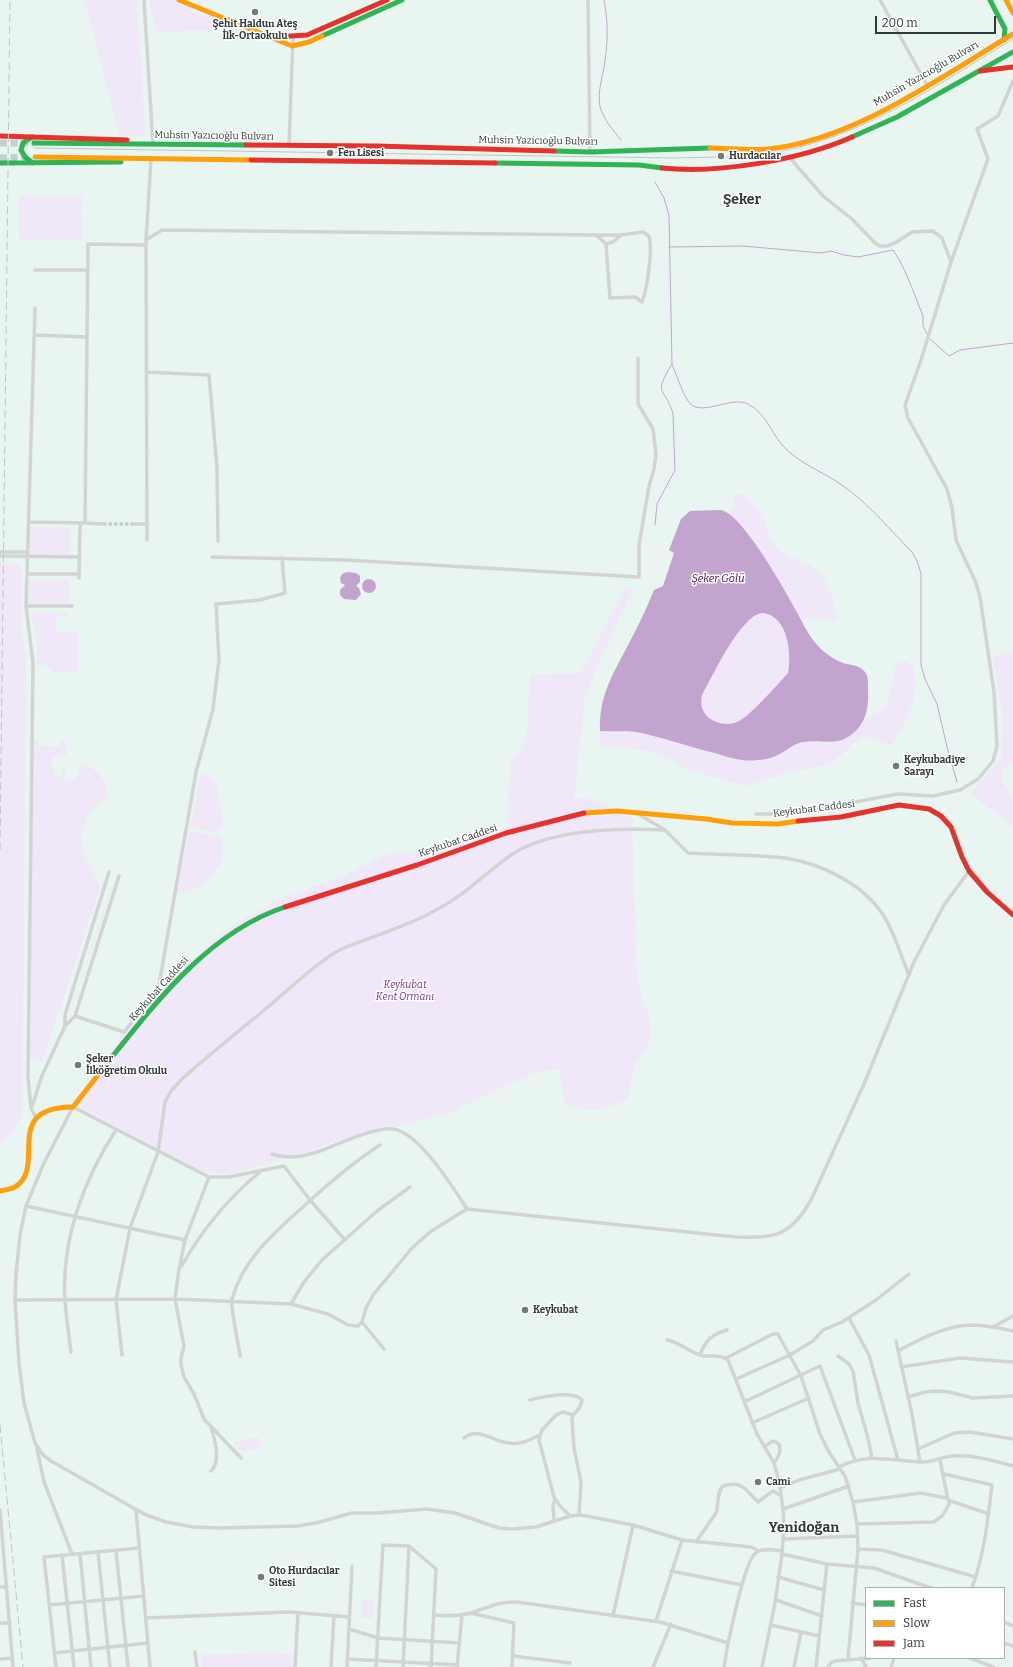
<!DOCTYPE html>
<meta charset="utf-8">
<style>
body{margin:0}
#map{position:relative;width:1013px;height:1667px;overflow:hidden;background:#e8f5f1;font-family:Bitter,serif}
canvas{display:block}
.legend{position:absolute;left:865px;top:1587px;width:140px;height:72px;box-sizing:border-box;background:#fff;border:1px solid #acb0af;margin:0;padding:5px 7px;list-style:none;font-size:12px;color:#303937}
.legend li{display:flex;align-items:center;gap:8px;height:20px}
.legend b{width:20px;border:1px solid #acb0af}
.scale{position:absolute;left:875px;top:16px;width:121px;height:18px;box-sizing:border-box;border:2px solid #303937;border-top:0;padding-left:5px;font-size:12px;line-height:14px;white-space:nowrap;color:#303937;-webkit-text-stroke:3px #fff;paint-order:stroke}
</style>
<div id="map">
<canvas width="1013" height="1667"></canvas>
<ul class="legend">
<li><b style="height:5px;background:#30b455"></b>Fast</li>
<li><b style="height:5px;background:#ff9f0a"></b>Slow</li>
<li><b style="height:5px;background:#e5322d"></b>Jam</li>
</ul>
<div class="scale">200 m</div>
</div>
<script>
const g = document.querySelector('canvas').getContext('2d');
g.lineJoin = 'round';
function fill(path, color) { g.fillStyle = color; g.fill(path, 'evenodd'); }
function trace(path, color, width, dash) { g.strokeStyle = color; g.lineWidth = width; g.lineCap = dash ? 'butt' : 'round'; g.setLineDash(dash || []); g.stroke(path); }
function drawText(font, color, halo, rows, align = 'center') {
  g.font = font + ' Bitter,serif'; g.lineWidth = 3; g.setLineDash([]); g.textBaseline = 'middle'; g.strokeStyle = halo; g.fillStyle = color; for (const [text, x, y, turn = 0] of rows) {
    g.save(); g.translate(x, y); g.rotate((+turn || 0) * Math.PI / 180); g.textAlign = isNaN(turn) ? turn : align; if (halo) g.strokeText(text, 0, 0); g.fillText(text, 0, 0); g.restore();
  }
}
fill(new Path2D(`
 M84,0H137L145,132L141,137L120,136Z
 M149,0H171L231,29L156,32Z
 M19,196H82L83,239L19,240Z
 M736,494C747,494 759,508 763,518C767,527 767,535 773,543C786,561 808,557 823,577C832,589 834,604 837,618L832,622L827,620H802L766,560L729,513L736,504L732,499Z
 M29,527H70V555H29Z
 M0,562L21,565V628L26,660L22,1116L10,1136L0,1143Z
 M29,580H69V603H29Z
 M629,586L633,590L612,633L585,696L574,799L585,797L632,818L637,977L642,998L650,1020L651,1035L646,1050L636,1062L627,1100C604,1109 589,1115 564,1103L559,1069L539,1071L470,1102L451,1113L399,1126L379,1127L290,1157L241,1171L220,1173L202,1171L78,1106L75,1100L116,1046L126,1025L155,991L162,987L211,942L240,921L275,902L301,891L342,877L383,856L401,852L424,854L507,827L510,762L521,749L527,733L530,675L580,673L622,595L624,587Z
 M30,613H69V617H56V631H77V672H53L47,665H37V635Z
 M762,613C788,615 791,654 788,673C778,684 751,716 739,721C730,726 717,724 709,718C702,712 701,704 702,695C713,676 740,616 762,613Z
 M1013,651V762C990,774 1008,785 1013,799C1013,805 1013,821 1013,827L971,794L980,781L1001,760L1003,719L993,656Z
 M906,661L914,667C919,697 908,722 891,746L868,736L852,744L839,757L828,765L786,773L746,786L686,769L670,759L647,751L619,747H600V731L644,733L731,758L744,760H757L778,755L794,745L803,742L812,741L830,743L843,740L854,732L863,721L878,713L888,702L895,667L899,663Z
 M38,739V746L60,747V739L65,741L68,752L64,756L55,757L52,759L53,769L57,778L61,777C61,772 61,768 66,765V779H77L79,765H86C98,771 109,783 108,798C85,807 77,834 85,856C89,867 96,877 100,888L42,1061L30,1058L33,743Z
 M200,774L211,777L217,784L223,827L216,832L189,827L195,809Z
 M188,831L222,837V859L219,868L200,887L188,891L177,894Z
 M112,885H113L70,1015H69Z
 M257,1437L261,1442L259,1448L243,1451L235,1449V1443Z
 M362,1600L374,1601L372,1619L361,1618Z
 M274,1652L292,1655L291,1667H202L201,1655Z`), '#f0e7f8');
fill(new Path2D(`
 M721,510C745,515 794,606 806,629C814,644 827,657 843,663C850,665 858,665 863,670C868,674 868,680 868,686C869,707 867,725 848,737C833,746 820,739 804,742C795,743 790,748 783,752C776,757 765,760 757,760C743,762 731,758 718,754C694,748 670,740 646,734C632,730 615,732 600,731C599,696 612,676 627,647C637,628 646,610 654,590L663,586L674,553L669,550L681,519L690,511ZM762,613C788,615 792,654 788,673C778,684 750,716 739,721C730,726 717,724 709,718C702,712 700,704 702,695C713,676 740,616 762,613Z
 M347,572L356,573L360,576V582L356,586L359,588L361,594L356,600L344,599L340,595V590L345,585L341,583L340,578L342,574Z
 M362 586a7 7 0 1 1 14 0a7 7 0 1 1-14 0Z`), '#c3a4ce');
trace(new Path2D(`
 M604,0C608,20 608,41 605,61C603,77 597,91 600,107C604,120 613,130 621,140
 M655,182L664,198L669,215L672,364C652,397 665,385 673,414L675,470L657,504L655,525
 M669,247L743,246L821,253L831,251L844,255L858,257L893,250L900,261L908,278L923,316V326L928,336
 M930,339L949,356L960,350L1013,343
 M672,364C677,376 681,390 688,401C700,419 730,395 748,404C768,414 772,437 787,450C804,466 828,474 846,488C871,506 891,531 912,552L917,561L921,574V665L925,679L937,704L948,751L957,782`), '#c3a4ce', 1);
trace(new Path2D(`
 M103,524H134`), '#c3cfcc', 3.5, [3.5, 2]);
trace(new Path2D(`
 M0,143H34
 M0,158L30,157`), '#c3cfcc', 7, [7, 3.5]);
trace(new Path2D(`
 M144,0L153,144
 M588,0L590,152
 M880,0L927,85
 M289,145L293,37
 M790,158L823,196L852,219L875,243L880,246H887L895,243L912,232L933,231L942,238L951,262
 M146,240L162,230L596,235H621L643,232L649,236C653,249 647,290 642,302L635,297L610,298L606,244L596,235
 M606,244L613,242L621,235
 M35,270H88
 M34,335L87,337
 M146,372L209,375L217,468L218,541
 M29,520V522L85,523L88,244L146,245
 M85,523L103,524
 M134,524H147
 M147,540L146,240L151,159
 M0,552H28
 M0,556L79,557
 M212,557L346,560L639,577V545L649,486L654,469L656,454L653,429L638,404V358
 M27,574H79
 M79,578L80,523
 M26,606H72
 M638,814L665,830L688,853C720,855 753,854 785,858C819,863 860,882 881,912C894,930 900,954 909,975
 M756,814H790L898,794L933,796L960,790L978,779L993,761L997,746L994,692L980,597L976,583L956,540L952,508L947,489L908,418L905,405L921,360L951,262L988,159L977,129L998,116L1013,81
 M75,1016L124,1032L158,991L196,772L213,709L219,660L216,604L260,600L285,593L282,558
 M65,1026V1015L109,872
 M32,1107L41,1078L65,1026L75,1016L119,876
 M35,1116L31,1108L28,1076L33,663L26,606L35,308
 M272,1154C289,1160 306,1156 323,1150C340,1143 375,1127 393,1129C419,1132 454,1189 467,1209L736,1237C777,1238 790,1236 811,1200L864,1084L914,962L944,905L969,871
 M209,1177L185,1240L179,1269L175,1299L184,1346L181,1358V1365L184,1377L194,1394L204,1419L241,1458
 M26,1206L185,1240
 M345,1240L310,1200L284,1166L229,1177H209L73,1107L44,1163L26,1206L20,1235L16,1275L15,1300L19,1363L24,1403L35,1443L43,1455L51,1461L144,1514L166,1522L193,1527L220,1528L297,1526L316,1523L352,1513H377L427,1509L455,1513L499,1528L512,1529L536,1527L570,1516L581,1515L633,1525L682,1540L751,1547L759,1551
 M181,1267C202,1230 228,1198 261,1171
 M15,1300L175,1299L291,1304L328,1314L348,1325L358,1326L362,1322L366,1308L373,1295L412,1248L430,1232L467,1209
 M291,1304L304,1282L322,1260L377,1211L410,1187
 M849,1318L869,1355L898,1460
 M362,1322L384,1349
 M993,1327L1013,1316
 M667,1340C679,1342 688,1351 700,1355C709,1358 720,1353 728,1360L757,1434L774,1463L779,1481L783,1509L784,1528L782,1554L775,1603L762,1667
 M896,1341L912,1414L920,1462
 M898,1351C919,1339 945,1326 970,1325C984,1325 999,1328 1013,1331
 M71,1352C69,1335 66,1317 65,1300C61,1240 84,1179 116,1130
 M122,1355L116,1300L130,1228L158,1152L165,1102L171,1091L182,1079C210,1054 239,1031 268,1007C289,989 313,966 336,952C350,944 366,940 381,934C400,927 419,920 436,910C467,894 487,871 514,853C553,829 620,828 665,830
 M700,1355C705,1340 713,1334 727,1330
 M240,1356C239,1346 230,1307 232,1299C243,1259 274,1233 304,1206C328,1184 352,1163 380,1145
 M838,1356L849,1364L853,1371L858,1403L868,1438L872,1458
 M726,1358L773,1334H778L801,1376L820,1434L829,1452L845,1476L853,1502L857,1524L858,1549L848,1659
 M901,1367L960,1358L1013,1362
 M736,1379L790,1355L813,1341L823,1330L842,1322L876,1300L909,1274
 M908,1397L925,1392L937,1391L949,1392L973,1398L1013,1396
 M530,1400C542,1397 574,1390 582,1400L580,1407L573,1415L572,1419L574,1448L581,1482L579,1515
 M744,1402L820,1366L855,1460
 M752,1423L809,1398
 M464,1438C479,1426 493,1442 509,1443C520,1445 530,1440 539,1435
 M765,1446L773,1441C785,1444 779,1456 774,1463
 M37,1449L44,1482L72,1554
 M918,1449L954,1433L970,1432L1013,1439
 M940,1460L948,1500L989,1514
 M839,1467C868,1452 893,1461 923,1462C934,1462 943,1456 953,1456C972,1454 995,1461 1013,1466
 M211,1471C221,1462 215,1439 211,1428
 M944,1474L992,1485C988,1520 984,1555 972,1588
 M780,1488L799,1480L840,1469
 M853,1502L921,1493L946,1498
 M783,1509L849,1486
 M0,1510L13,1667
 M136,1510L150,1667
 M570,1516L560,1506L554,1497L539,1440L542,1430L556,1415L563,1412L573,1415
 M554,1521L553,1504L555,1500
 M857,1524L934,1522L943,1515L950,1502
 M783,1539L858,1536
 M696,1542L716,1513C719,1505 716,1493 723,1486C743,1480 745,1490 758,1502L773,1491L781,1496
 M858,1549L882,1550L976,1577
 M116,1550L128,1667
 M98,1552L110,1667
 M80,1554L91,1667
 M782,1554L827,1564L874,1568L931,1588
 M62,1555L74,1667
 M671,1571L742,1585
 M778,1577L824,1590
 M0,1587H7
 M776,1600L822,1616
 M852,1603L866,1605
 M49,1605L144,1596
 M471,1613L514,1623L512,1667
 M434,1615C446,1616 459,1616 471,1613C487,1608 499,1601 517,1602L660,1622L728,1643C732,1627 745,1558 757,1552C764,1548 774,1550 782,1551
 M613,1616L633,1525
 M146,1618L289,1612L349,1617
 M656,1621L682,1540
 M1004,1622L1013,1626
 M0,1623H10
 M771,1625L819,1636
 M349,1629L378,1638L460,1643
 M1004,1643L1013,1646
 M195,1652L197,1667
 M54,1653L148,1643
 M513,1656L570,1663
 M861,1658L866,1667
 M970,1658L993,1667
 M0,1659L13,1658
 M347,1659L458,1665
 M56,1667L44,1557L139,1548
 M295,1667L298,1613
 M331,1667L334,1616
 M347,1667L352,1566
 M376,1667L383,1545L409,1546L436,1569L431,1667
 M403,1667L409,1546
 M457,1667L462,1615
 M653,1667L671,1624
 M724,1667L728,1643
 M794,1667L801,1632
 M816,1667L827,1564
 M828,1667L832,1662L835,1661L870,1658
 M891,1667L894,1658`), '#d1d4d3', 3.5);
trace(new Path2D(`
 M990,0L1005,29L1004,40
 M322,36L402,0
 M32,137L23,143L21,150L25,157L33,163
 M852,137L897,117L1013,52
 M34,143L246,145
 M554,151L590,152L710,148
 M0,163L121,162
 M495,163L639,165L662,168
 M108,1062C156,1002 209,932 285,907`), '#30b455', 5);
trace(new Path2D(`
 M179,0L292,46L309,42L322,36
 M1006,0L1013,13
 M710,148C729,148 749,151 768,149C852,141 941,77 1013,34
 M35,157L251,160
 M584,813L617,811L706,819L732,823L778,824L798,821
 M0,1191C4,1190 11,1189 15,1187C48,1167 0,1107 73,1107L108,1062`), '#ff9f0a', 5);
trace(new Path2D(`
 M275,37L307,35L387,0
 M980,71L1013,67
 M0,136L127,140
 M246,145L375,146L554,151
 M251,160L495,163
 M662,168C718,174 800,160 852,137
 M798,821L841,817L899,805L929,809L941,816L951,827L962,857L969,871L987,892L1013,915
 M285,907L417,865L506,833L584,813`), '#e5322d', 5);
trace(new Path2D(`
 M34,148L673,158C709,157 747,158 782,151C868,134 940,83 1013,39`), '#c1c5c3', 1);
trace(new Path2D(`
 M0,850L10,0
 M0,1425L23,1667`), '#c1c5c3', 1, [8, 4]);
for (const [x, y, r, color] of [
 [255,12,4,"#707b78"],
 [330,153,4,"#707b78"],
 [721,156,4,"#707b78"],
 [896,766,4,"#707b78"],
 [78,1065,4,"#707b78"],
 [525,1310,4,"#707b78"],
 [758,1482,4,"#707b78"],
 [261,1577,4,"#707b78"]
]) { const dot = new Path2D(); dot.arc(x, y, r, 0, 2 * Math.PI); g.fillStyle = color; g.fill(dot); trace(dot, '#fff', 1.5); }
drawText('bold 10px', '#303937', '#fff', [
 ["Şehit Haldun Ateş",255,24,"center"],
 ["İlk-Ortaokulu",255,36,"center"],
 ["Fen Lisesi",338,153],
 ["Hurdacılar",729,156],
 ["Keykubadiye",904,760],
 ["Sarayı",904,772],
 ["Şeker",86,1059],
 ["İlköğretim Okulu",86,1071],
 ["Keykubat",533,1310],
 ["Cami",766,1482],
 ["Oto Hurdacılar",269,1571],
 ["Sitesi",269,1583]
], 'left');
drawText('10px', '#303937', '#fff', [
 ["Muhsin Yazıcıoğlu Bulvarı",926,74,-30],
 ["Muhsin Yazıcıoğlu Bulvarı",214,136,1],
 ["Muhsin Yazıcıoğlu Bulvarı",538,141,1],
 ["Keykubat Caddesi",814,809,-7],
 ["Keykubat Caddesi",458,841,-19],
 ["Keykubat Caddesi",159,989,-48]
]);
drawText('italic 10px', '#753782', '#fff', [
 ["Keykubat",405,985],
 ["Kent Ormanı",405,997]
]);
drawText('italic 11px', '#480755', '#fff', [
 ["Şeker Gölü",718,579]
]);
drawText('bold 14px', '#303937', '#fff', [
 ["Şeker",742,200],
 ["Yenidoğan",804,1528]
]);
</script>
